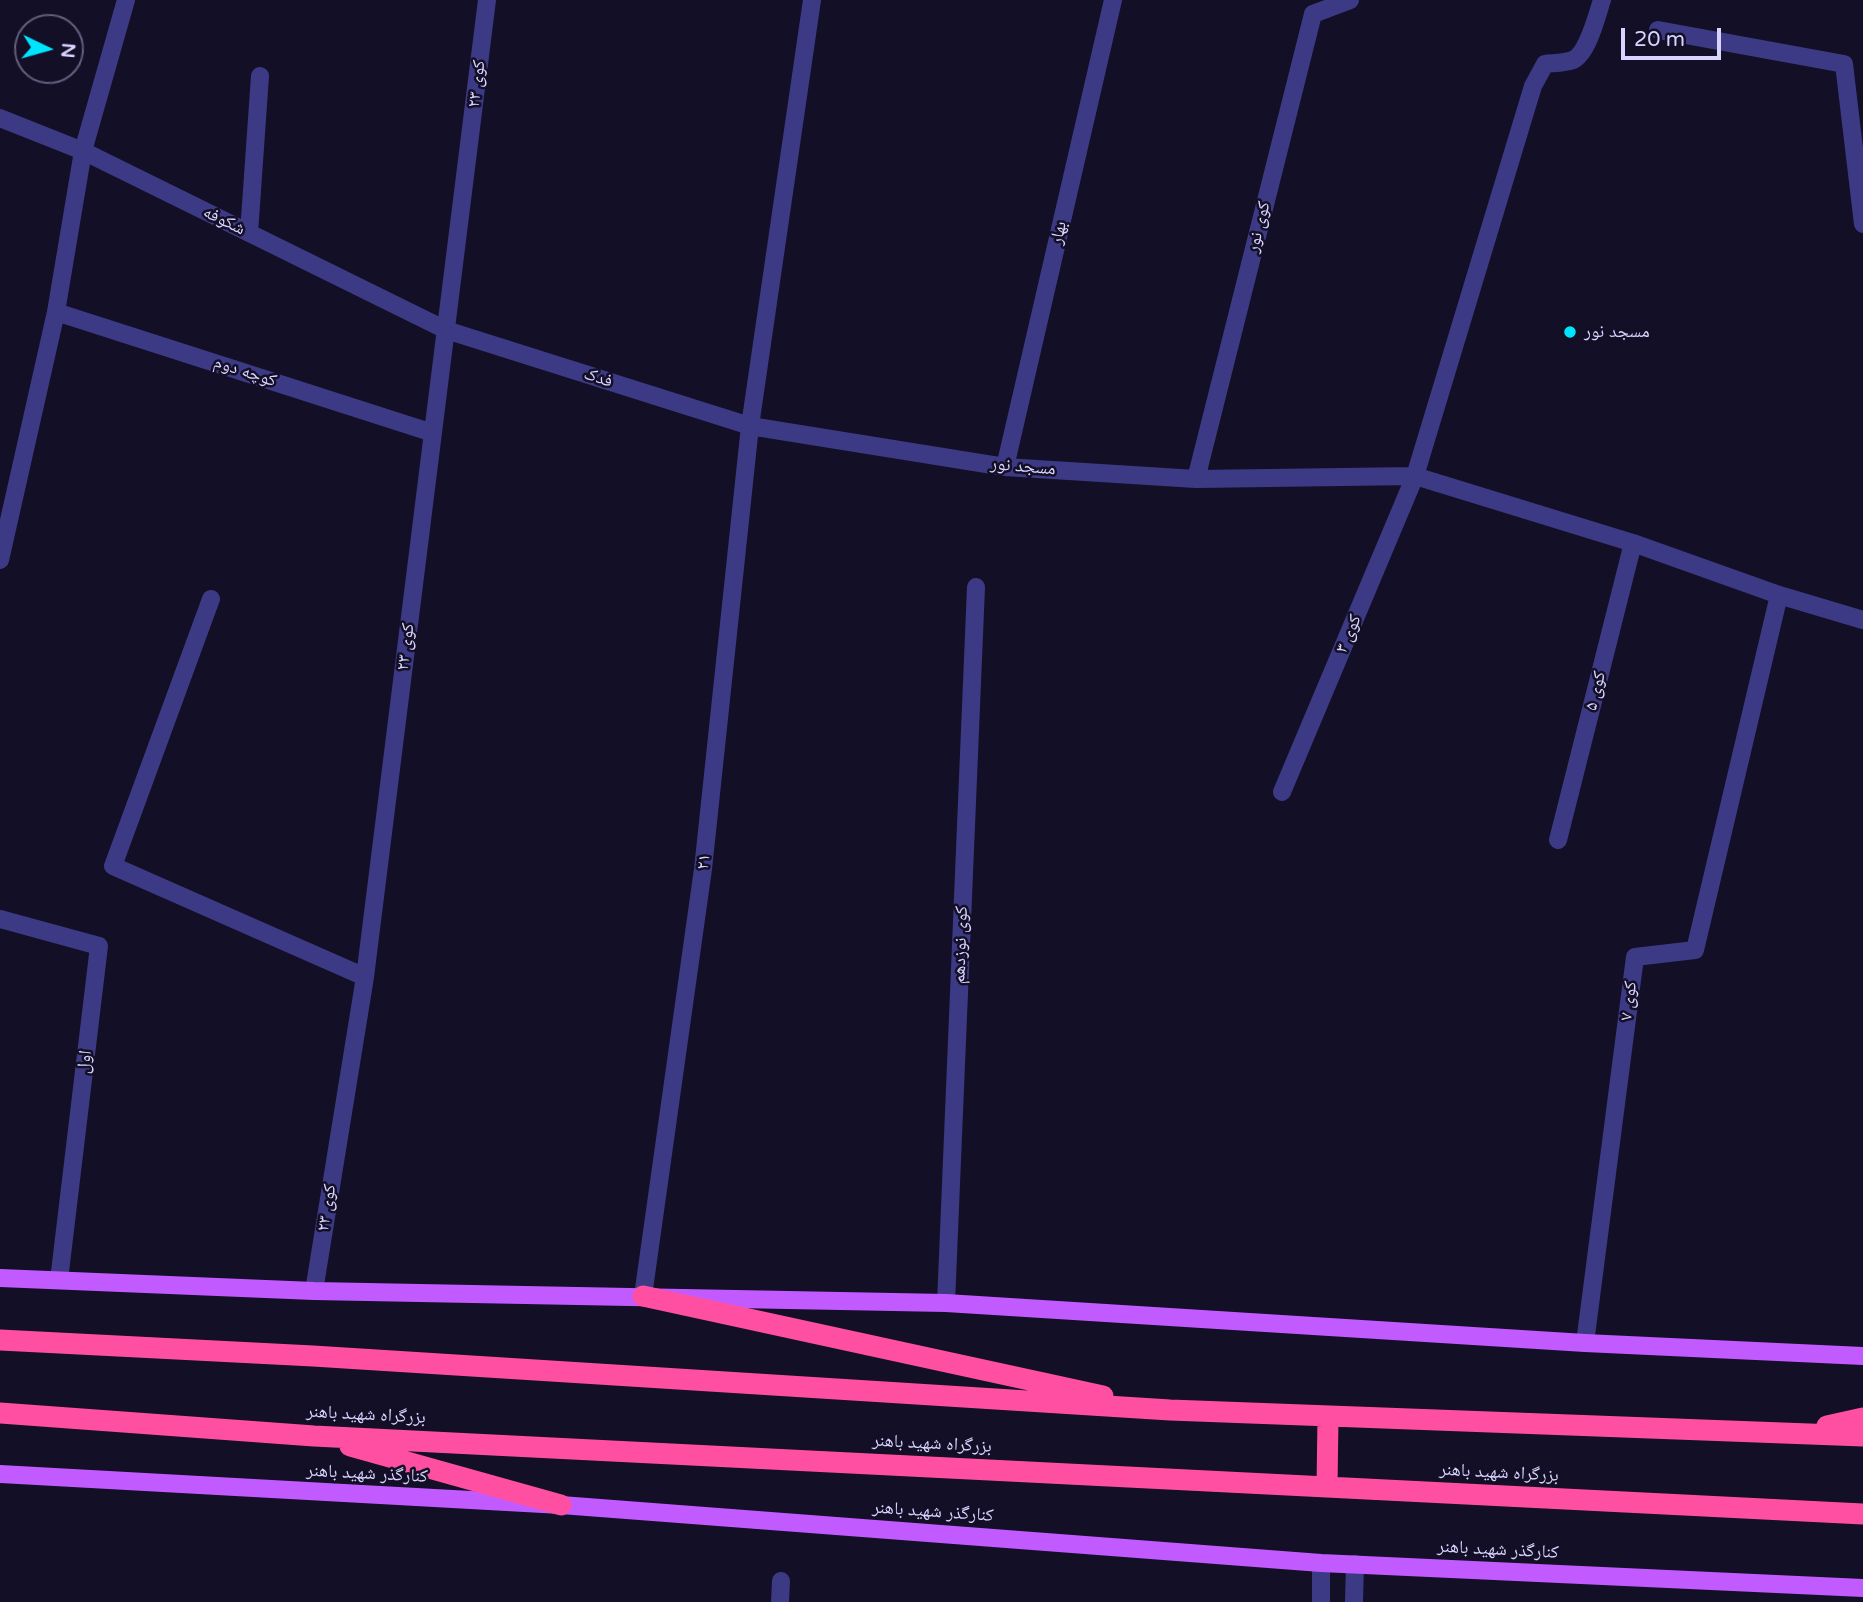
<!DOCTYPE html>
<meta charset="utf-8">
<style>
body{margin:0}
#map{position:relative;width:1863px;height:1602px;overflow:hidden;background:#130f26;font-family:"Varela Round",sans-serif}
canvas{display:block}
.north{position:absolute;left:14px;top:14px;width:70px;height:70px;box-sizing:border-box;background:#130f26;border:2px solid #625e7d;border-radius:50%;rotate:95deg;font-size:19px;font-weight:700;line-height:28px;text-align:center;color:#d9d4ff}
.north::after{content:'';display:block;margin:auto;width:24px;height:32px;background:#00e5ff;clip-path:polygon(50% 0,100% 100%,50% 72%,0 100%)}
.scale{position:absolute;left:1621px;top:28px;width:100px;height:32px;box-sizing:border-box;border:4px solid #d9d4ff;border-top:0;padding-left:9px;font-size:21px;line-height:24px;white-space:nowrap;color:#d9d4ff;-webkit-text-stroke:5px #130f26;paint-order:stroke}
</style>
<div id="map">
<canvas width="1863" height="1602"></canvas>
<div class="north">N</div>
<div class="scale">20 m</div>
</div>
<script>
const g = document.querySelector('canvas').getContext('2d');
g.lineJoin = 'round';
function trace(path, color, width, dash) { g.strokeStyle = color; g.lineWidth = width; g.lineCap = dash ? 'butt' : 'round'; g.setLineDash(dash || []); g.stroke(path); }
function drawText(font, color, halo, rows, align = 'center') {
  g.font = font + ' "Varela Round","Noto Naskh Arabic",sans-serif'; g.lineWidth = 5; g.setLineDash([]); g.textBaseline = 'middle'; g.strokeStyle = halo; g.fillStyle = color; for (const [text, x, y, turn = 0] of rows) {
    g.save(); g.translate(x, y); g.rotate((+turn || 0) * Math.PI / 180); g.textAlign = isNaN(turn) ? turn : align; if (halo) g.strokeText(text, 0, 0); g.fillText(text, 0, 0); g.restore();
  }
}
trace(new Path2D(`
 M1658,30L1844,64L1863,224
 M0,118L83,151L446,330L750,426L1005,467L1196,479L1415,476L1633,543L1779,595L1863,620
 M249,233L260,76
 M56,312L433,433
 M1005,467L1113,0
 M1196,479L1313,14L1350,0
 M0,560L56,312L83,151L126,0
 M211,599L113,866L365,977
 M1282,792L1415,476L1533,86L1545,64C1554,63 1565,63 1573,60C1588,53 1597,15 1602,0
 M1558,840L1633,543
 M0,919L99,946L59,1280
 M314,1291L365,977L487,0
 M643,1296L703,869L750,426L812,0
 M946,1303L976,587
 M1585,1343L1635,957L1695,950L1779,595
 M780,1602L781,1581
 M1321,1602V1563
 M1354,1602L1355,1564`), '#3d3a85', 18);
trace(new Path2D(`
 M0,1278L314,1291L946,1303L1585,1343L1863,1356
 M0,1474L561,1505L1321,1563L1863,1588`), '#c25bff', 18);
trace(new Path2D(`
 M643,1296L1103,1396
 M0,1340L313,1356L1170,1410L1863,1436
 M0,1413L314,1436L1863,1514
 M1827,1426L1863,1418
 M350,1446L561,1505
 M1327,1487L1328,1417`), '#ff4fa3', 21);
for (const [x, y, r, color] of [
 [1570,332,7,"#00e5ff"]
]) { const dot = new Path2D(); dot.arc(x, y, r, 0, 2 * Math.PI); g.fillStyle = color; g.fill(dot); trace(dot, '#130f26', 2.5); }
drawText('18px', '#d9d4ff', '#130f26', [
 ["کوی ۲۳",477,84,-83],
 ["شکوفه",224,221,26],
 ["کوی نور",1259,227,-76],
 ["بهار",1059,233,-77],
 ["کوچه دوم",245,372,18],
 ["فدک",598,378,18],
 ["مسجد نور",1023,467,5],
 ["کوی ۳",1349,634,-67],
 ["کوی ۲۳",406,647,-83],
 ["کوی ۵",1596,691,-76],
 ["۲۱",704,862,-83],
 ["کوی نوزدهم",961,945,-88],
 ["کوی ۷",1629,1001,-83],
 ["اول",85,1062,-83],
 ["کوی ۲۳",327,1208,-81],
 ["بزرگراه شهید باهنر",366,1415,3],
 ["بزرگراه شهید باهنر",932,1444,3],
 ["بزرگراه شهید باهنر",1499,1473,3],
 ["کنارگذر شهید باهنر",367,1474,3],
 ["کنارگذر شهید باهنر",933,1512,4],
 ["کنارگذر شهید باهنر",1498,1550,3]
]);
drawText('18px', '#d9d4ff', '#130f26', [
 ["مسجد نور",1584,332]
], 'left');
</script>
